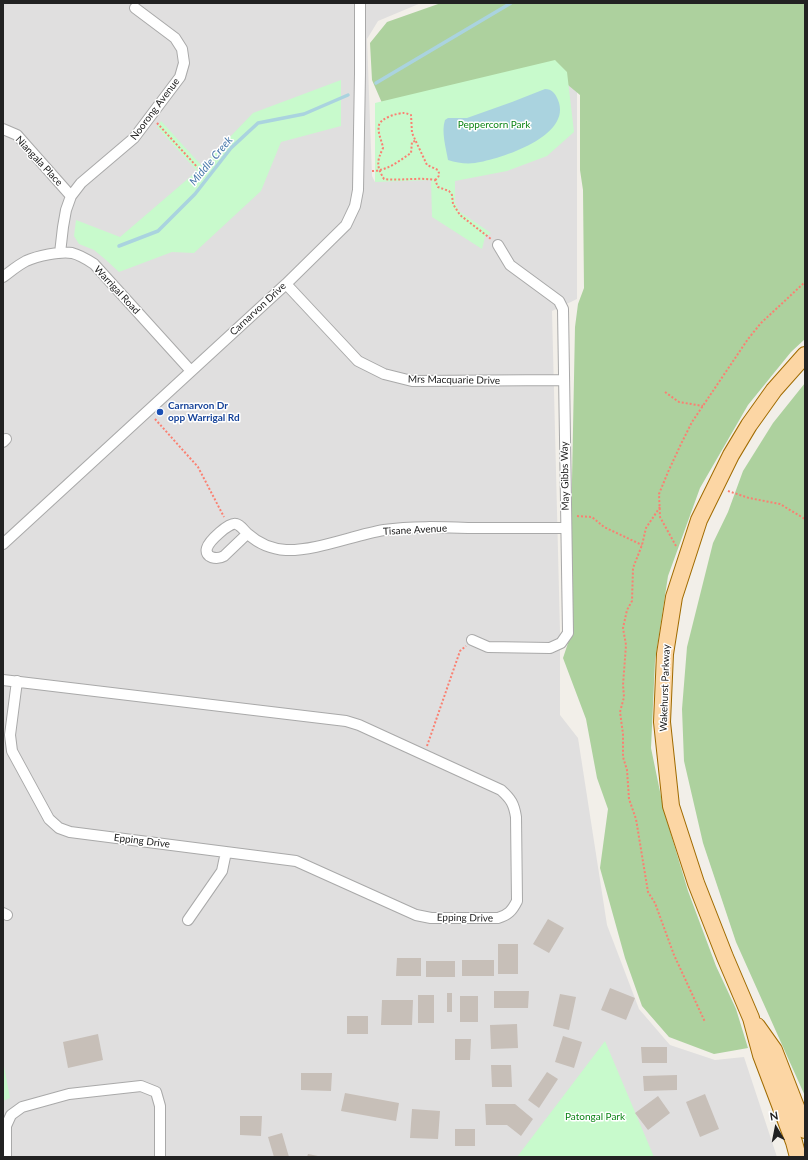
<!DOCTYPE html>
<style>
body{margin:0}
#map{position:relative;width:808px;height:1160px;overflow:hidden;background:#f2efe9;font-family:Lato,sans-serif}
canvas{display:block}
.frame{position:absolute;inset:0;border:4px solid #222;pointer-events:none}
.north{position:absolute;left:756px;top:1108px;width:40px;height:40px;-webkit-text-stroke:3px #fff;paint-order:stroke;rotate:350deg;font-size:11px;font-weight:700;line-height:16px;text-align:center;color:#222}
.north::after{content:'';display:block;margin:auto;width:14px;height:18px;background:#222;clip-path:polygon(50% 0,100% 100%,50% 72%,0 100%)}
</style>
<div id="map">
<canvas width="808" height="1160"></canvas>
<div class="frame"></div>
<div class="north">N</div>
</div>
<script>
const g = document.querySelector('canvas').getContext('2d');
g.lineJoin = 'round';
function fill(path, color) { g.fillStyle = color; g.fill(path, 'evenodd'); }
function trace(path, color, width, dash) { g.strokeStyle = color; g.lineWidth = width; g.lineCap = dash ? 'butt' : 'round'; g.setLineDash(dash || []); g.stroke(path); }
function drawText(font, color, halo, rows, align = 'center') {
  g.font = font + ' Lato,sans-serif'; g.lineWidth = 3; g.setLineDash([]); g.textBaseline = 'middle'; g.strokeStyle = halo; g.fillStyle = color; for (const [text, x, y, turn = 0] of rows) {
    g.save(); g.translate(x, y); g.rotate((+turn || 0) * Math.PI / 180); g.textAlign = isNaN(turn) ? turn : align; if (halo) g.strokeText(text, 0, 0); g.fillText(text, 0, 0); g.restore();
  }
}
fill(new Path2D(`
 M3,3H421L378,21L367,39L372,176L375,182L567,72L577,88V299L552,311L560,631V715L578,738L607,925L639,1009L670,1045L715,1060L744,1057L777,1157H3Z`), '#e0dfdf');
fill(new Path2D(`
 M441,3H805V339L791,352L748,405L700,488L668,576L655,661L651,748L664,811L688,891L716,966L736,1009L748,1048L714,1054L669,1037L642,1006L625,958L600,868L608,809L597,778L586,719L563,658L572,631L571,531L575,327L578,304L584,288L583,190L580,170V95L556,75L382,103L372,80L370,43L387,22Z
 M805,383V1096L736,942L703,843L684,761L682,709L687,647L713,543L728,512L743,471L773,423Z`), '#add19e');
fill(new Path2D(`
 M555,60L567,72L574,132L547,156L507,171L455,181V203L460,212L491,233L485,237L482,249L432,217L431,180L375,182V103Z
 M341,80V126L281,142L261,191L194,253L172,252L119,272L106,260L94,250L79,244L74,236L76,220L120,237L197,171L157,127L161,121L202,166L253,113Z
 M605,1041L654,1157H517Z
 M3,1061L10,1098L3,1101Z`), '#c8facc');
fill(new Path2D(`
 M545,89C552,89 555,93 558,100C573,136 501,159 475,163C466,164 457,163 448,160C446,148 441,131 445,120L448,118H467L512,102Z`), '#aad3df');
trace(new Path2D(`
 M376,83L511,3
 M119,246L158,231L195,194L231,148L258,123L304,114L348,95`), '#aad3df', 3.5);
fill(new Path2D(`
 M548,919L564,928L549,953L533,944Z
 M498,944H518V974H498Z
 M397,958H421V976H396Z
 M462,960H494V976H462Z
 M426,961H455V977H426Z
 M610,988L635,998L626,1020L601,1010Z
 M494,991H529L528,1008H494Z
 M447,993H452V1012H447Z
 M560,994L576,997L569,1030L553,1026Z
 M418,995H434V1023H418Z
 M460,996H478V1022H460Z
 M382,1000H413L412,1025H381Z
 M347,1016H368V1034H347Z
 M517,1024L518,1048L491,1049L490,1025Z
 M98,1034L103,1060L68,1068L63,1042Z
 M563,1036L582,1042L574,1068L555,1062Z
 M455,1039H471L470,1060H455Z
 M641,1047H667V1063H642Z
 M491,1065H511L512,1087H492Z
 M547,1072L558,1079L539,1108L528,1100Z
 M301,1073H332L331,1091L301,1090Z
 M677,1075V1090L644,1091L643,1076Z
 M345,1093L399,1103L396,1121L341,1111Z
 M705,1094L719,1129L700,1137L686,1102Z
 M658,1096L670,1113L648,1130L635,1113Z
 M485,1104H515L533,1119L521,1136L507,1125H486Z
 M412,1109L440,1111L438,1139L410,1138Z
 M240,1116H262L261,1136L240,1135Z
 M455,1129H475V1146H455Z
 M282,1133L289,1157H274L268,1137Z
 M308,1154L318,1156V1157H307Z`), '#c7bfb8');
const street = new Path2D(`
 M3,129L17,135L71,196
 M60,253L63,227L66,210L71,196L81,183L134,138L180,77L184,63L182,49L175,38L135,8
 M3,277C10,272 18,265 26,261C37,256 60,251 72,253C80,255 88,260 94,264L191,371
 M286,284L358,361L384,374L412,381L564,380
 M3,442L6,439
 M247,534L224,556C217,560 204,558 207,548C209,541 229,522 236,524C241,525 244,531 248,534C259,544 271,549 286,550C316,551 354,535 384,530C411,526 441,527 468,528C501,528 533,528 565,528
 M3,544L286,284L346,225L355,206L358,190L360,73V3
 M472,640L488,647L550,648L561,643L568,633L563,309L559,301L510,265L498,245
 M3,680L346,721L359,725L501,790C511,799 514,804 516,817L517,901C512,911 508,915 498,918H431L416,915L296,861L70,832L59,828L49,819L12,751L10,735L17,681
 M3,913L7,915
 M188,920L222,871L226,852
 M6,1157V1126L11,1115L22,1107L69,1094L141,1086L156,1092L160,1106V1157`);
const primary = new Path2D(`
 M757,1026L774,1050L805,1130
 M798,1157L794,1142L761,1055L751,1018L725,957L696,883L671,806L662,722L665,654L674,597L699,520L731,455L749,425L774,390L805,355`);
trace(street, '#a9a9a9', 12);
trace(primary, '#a06b00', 18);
trace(new Path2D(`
 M157,123L199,169
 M372,171C387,171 399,161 411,153L412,142L415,141
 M435,180C439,177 440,175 438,170L427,165L412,133L411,115C409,115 407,113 404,113C397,113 381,118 379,125C377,132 382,141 383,148C377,161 376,166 384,179C401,181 418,177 435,180L438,187L449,191L452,195L453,204L460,215L491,239
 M665,392L679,402L703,406
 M155,419L198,467L224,517
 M728,491L749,498L780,504L805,519
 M660,507L646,528L642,545L633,568L632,601L627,610L623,628L626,645L623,685L624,697L620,712L623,734V757L627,770L629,799L636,819L648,892L655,903L674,955L705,1022
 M577,516L592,517L604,527L642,545
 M676,546L660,517L659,494L668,472L681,444L692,422L748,339L761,323L805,282
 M427,746L460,651L466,646`), '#fa8072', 2, [2, 2]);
trace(street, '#fff', 10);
trace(primary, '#fcd6a4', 16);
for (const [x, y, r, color] of [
 [160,412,4,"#1a4fb4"]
]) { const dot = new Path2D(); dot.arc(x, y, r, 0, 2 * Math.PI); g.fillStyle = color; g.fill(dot); trace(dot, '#fff', 1.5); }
drawText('10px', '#222', '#fff', [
 ["Noorong Avenue",155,109,-53],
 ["Niangala Place",39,161,47],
 ["Warrigal Road",117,290,47],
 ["Carnarvon Drive",258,309,-43],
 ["Mrs Macquarie Drive",454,380,1],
 ["May Gibbs Way",565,476,-91],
 ["Tisane Avenue",415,530,-3],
 ["Wakehurst Parkway",665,688,-88],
 ["Epping Drive",142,841,7],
 ["Epping Drive",465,918,1]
]);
drawText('10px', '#0c8416', '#fff', [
 ["Peppercorn Park",494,125],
 ["Patongal Park",595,1117]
]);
drawText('bold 10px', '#164399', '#fff', [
 ["Carnarvon Dr",168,406],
 ["opp Warrigal Rd",168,418]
], 'left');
drawText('italic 11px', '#4a7aab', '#fff', [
 ["Middle Creek",211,161,-50]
]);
</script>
